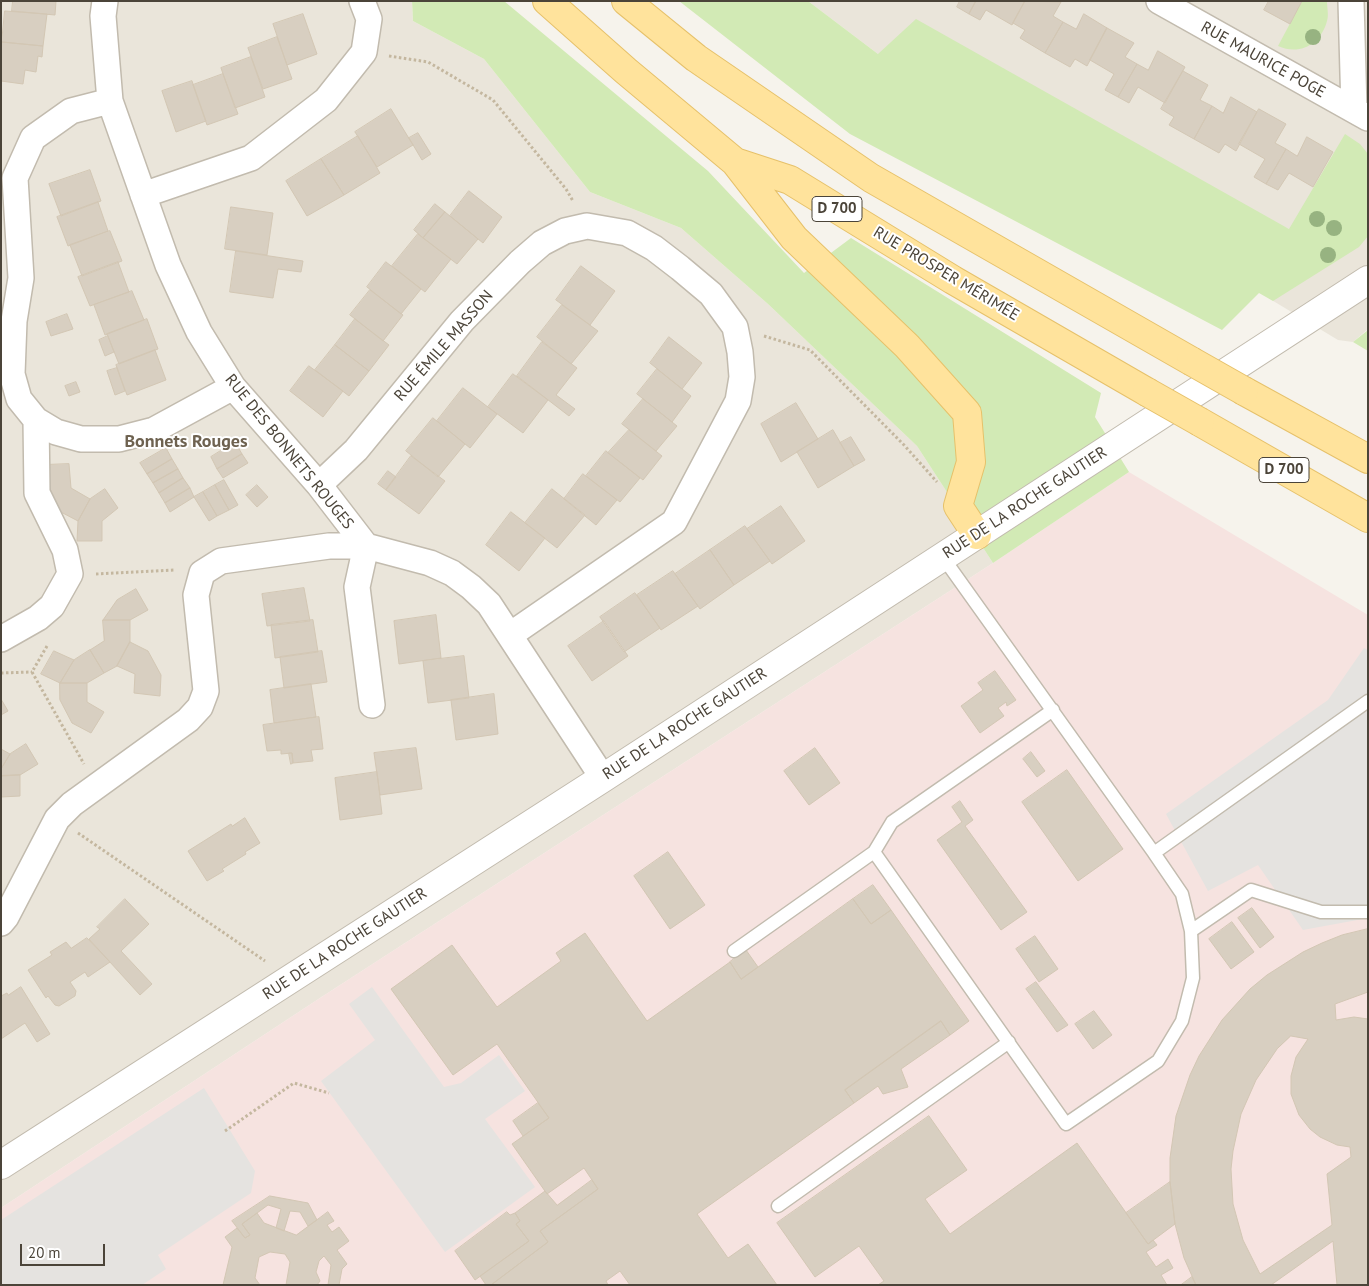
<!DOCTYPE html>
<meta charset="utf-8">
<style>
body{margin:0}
#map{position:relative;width:1369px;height:1286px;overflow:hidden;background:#f6f3ec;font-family:"PT Sans",sans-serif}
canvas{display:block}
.frame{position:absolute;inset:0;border:2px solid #4b4439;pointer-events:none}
.scale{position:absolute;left:20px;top:1244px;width:85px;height:22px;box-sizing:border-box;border:2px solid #4b4439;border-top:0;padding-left:6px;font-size:15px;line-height:18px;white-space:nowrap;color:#4b4439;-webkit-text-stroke:4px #fff;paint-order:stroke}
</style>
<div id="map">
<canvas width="1369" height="1286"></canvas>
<div class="frame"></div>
<div class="scale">20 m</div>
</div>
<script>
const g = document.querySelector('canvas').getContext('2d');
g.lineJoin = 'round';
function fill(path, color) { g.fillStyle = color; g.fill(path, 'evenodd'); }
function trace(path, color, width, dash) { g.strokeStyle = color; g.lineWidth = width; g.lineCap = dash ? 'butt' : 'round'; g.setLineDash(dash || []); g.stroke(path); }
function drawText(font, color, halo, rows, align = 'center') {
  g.font = font + ' "PT Sans",sans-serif'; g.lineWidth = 4; g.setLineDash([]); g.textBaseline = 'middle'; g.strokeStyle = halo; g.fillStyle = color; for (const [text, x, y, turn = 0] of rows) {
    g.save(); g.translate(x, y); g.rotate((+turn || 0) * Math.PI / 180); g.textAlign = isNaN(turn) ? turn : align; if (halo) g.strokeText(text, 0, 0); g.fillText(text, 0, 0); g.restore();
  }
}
fill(new Path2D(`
 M1,1H412L413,21L484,59L590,192L681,228L768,304L917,446L993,563L320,998L1,1208Z
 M808,1H1368V329L1353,342L1338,340L1260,293L1289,229L878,54Z`), '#eae5da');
fill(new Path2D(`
 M1129,472L1368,615V1285H1V1208L320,998L993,563Z`), '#f6e3e0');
fill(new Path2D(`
 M412,1H504L708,171L804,273L851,238L1101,393L1095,417L1129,472L993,563L917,446L768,304L681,228L590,192L484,59L413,21Z
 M679,1H808L878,54L916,19L1289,229L1345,134L1360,144L1368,154V236L1359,247L1273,301L1259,293L1222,330L850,134Z
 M1302,1H1327C1327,8 1329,15 1327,21C1321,44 1300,56 1278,46Z
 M1368,330V351L1353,342Z`), '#d2eab5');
fill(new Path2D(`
 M1364,648L1368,650V918L1303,930L1258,865L1208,891L1166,814L1328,700Z
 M372,987L444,1087L461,1083L499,1055L525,1091L485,1119L535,1187L445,1252L321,1081L375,1040L349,1004Z
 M204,1088L255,1171L251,1193L158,1255L166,1269L142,1285H1V1220Z`), '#e5e3e0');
const building = new Path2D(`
 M13,1H56L55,15L12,11Z
 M960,1H976L969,14L957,7Z
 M976,1H1025L1012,25L986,10L980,20L969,14Z
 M1025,1L1061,2L1053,16L1063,22L1045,53L1020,38L1025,30L1013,23Z
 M1269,1H1302L1290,24L1264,10Z
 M5,11L47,14L43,46L2,42Z
 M303,14L317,54L287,65L273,24Z
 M1084,14L1107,28L1087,66L1075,59L1070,67L1045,53L1063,22L1076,29Z
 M1107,28L1134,43L1125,57L1137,64L1118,97L1105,90L1114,74L1090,60Z
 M277,37L292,79L263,89L248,48Z
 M2,42L43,46L42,57L38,56L36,72L25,70L23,84L1,81Z
 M1158,51L1185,67L1165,103L1138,87L1129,103L1118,97L1137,64L1148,70Z
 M251,57L265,97L235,108L221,68Z
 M1183,71L1208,85L1200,100L1212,106L1194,139L1169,125L1174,117L1161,109Z
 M223,74L238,114L207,125L193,85Z
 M192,81L206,121L176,132L162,91Z
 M1231,97L1257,112L1236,151L1225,144L1219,153L1194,139L1212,106L1223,113Z
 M391,109L413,145L377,167L355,132Z
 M1259,109L1286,124L1275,143L1286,149L1266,184L1254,177L1265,159L1239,144Z
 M418,133L431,154L422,160L409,138Z
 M358,136L380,173L344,195L321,159Z
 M1307,137L1333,152L1313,187L1289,173L1278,190L1266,184L1286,149L1297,156Z
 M321,159L344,195L307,216L286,181Z
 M90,170L101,201L61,216L49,184Z
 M469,191L502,217L483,243L450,216Z
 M98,202L108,231L68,246L57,217Z
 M435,204L445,212L423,238L414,230Z
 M231,207L273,213L267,255L225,249Z
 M445,212L478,239L457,264L423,238Z
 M110,231L122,261L82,276L70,245Z
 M418,234L451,259L425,292L392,266Z
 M236,251L303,261L301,272L278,269L273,298L230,292Z
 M118,262L129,292L90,306L78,277Z
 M386,262L421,289L401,314L367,287Z
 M581,266L615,291L590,325L556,300Z
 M370,290L403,315L383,341L350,315Z
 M132,291L144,320L105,335L94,305Z
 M562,305L598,331L571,364L537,337Z
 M67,314L73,329L51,336L46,322Z
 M147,319L158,349L119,364L107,334Z
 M355,319L389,345L369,371L335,345Z
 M108,336L114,352L105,356L99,340Z
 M669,337L702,363L682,389L650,363Z
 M542,342L577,368L556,395L575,409L569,416L517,376Z
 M335,345L369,371L349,396L315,370Z
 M155,350L166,380L127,395L116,365Z
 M309,366L343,391L323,417L290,391Z
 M117,368L125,391L115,395L107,371Z
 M657,369L691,396L672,422L637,394Z
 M513,374L548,400L523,433L488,407Z
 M76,382L80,392L69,396L65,386Z
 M463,388L497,414L470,448L437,421Z
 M643,399L677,426L656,451L622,424Z
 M796,403L818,439L781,462L761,424Z
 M433,418L465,444L438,477L406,451Z
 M629,430L662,456L643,480L608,453Z
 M833,430L854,466L818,488L797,452Z
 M851,437L865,460L854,466L840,443Z
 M235,442L242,454L217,469L211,457Z
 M166,448L172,459L147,474L140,463Z
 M606,451L640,478L620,502L586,476Z
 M242,454L248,463L223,478L217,469Z
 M411,456L445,481L419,514L386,490Z
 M172,459L178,469L153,483L147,474Z
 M69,464L71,488L90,499L78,521L59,511L45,487V465Z
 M178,469L183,478L159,493L153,483Z
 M388,471L396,477L386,490L378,484Z
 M583,474L617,500L596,525L564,499Z
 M183,478L190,488L165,503L159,493Z
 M224,480L238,505L229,510L215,485Z
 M215,485L229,510L217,516L203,492Z
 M257,485L268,497L257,507L246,495Z
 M190,488L194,497L170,512L165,503Z
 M105,489L118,508L102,521V541H77L78,521L90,499Z
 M552,489L585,515L557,548L525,523Z
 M203,492L217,516L209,521L194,497Z
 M781,506L805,541L772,564L747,529Z
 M511,512L545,538L519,571L486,545Z
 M745,526L770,561L734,585L710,550Z
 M710,550L734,585L700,609L675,574Z
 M673,571L698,606L661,630L637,595Z
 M304,588L310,621L267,626L262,594Z
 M136,589L148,610L130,620H103L117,600Z
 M635,593L660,628L624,652L600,617Z
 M436,615L441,658L399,664L394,621Z
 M103,620H130V642L117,666L104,673L90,650L104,641Z
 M313,620L318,652L275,658L271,625Z
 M604,621L628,656L592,681L568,646Z
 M130,642L148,651L161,675L160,696L134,693L135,674L117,666Z
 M90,650L104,673L87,683H60L74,660Z
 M54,651L74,660L60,683L41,674Z
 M322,651L327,682L284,688L280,657Z
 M464,656L469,698L428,703L423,661Z
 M995,671L1016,700L1007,706L1006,702L998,708L1004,716L980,733L961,706L983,690L978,683Z
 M60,683H87V702L104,712L91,733L72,723L60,700Z
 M311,684L316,717L274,723L270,690Z
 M494,694L498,734L456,740L451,700Z
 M1,699L8,711L1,715Z
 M319,717L323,749L311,750L313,761L293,763L292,753L281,754V750L267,751L263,725Z
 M26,744L38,764L20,775L1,776V769L10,754Z
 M416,748L422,789L380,795L374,753Z
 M815,748L840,783L809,805L784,771Z
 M1,749L10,754L1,769Z
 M1031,752L1045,771L1037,777L1023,759Z
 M289,753H292L293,763L291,764Z
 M1067,770L1123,849L1078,881L1022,802Z
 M377,772L382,814L340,820L335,778Z
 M20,775V796L1,797V776Z
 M960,801L973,820L965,826L1027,912L1001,930L937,840L962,822L952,807Z
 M245,818L260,843L245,852L246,854L222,869L224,871L207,881L188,851L231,824L232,826Z
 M668,852L705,905L670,929L634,876Z
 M873,885L891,910L871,924L853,899Z
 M125,899L149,924L121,951L152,984L140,995L89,939L100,929L97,927Z
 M853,899L871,924L891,910L969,1021L950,1035L941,1021L845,1090L854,1103L697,1214L728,1258L748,1244L777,1285H630L620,1271L606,1281L608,1285H491L548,1242L540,1231L598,1189L584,1168L547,1194L512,1144L549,1118L497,1044L453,1075L391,989L452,945L497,1007L561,961L556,953L585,933L647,1021L730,962L741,979Z
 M1252,908L1274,937L1260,948L1238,918Z
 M1232,922L1254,952L1231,969L1209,939Z
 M1368,929V992L1335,1004L1336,1020L1354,1017L1368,1019V1285H1337L1333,1241L1271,1285H1196L1184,1258L1175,1224L1170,1182V1158L1176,1116L1190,1075L1199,1056L1222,1020L1250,989L1267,975L1303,952L1322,943L1342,935ZM1291,1036L1308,1039L1296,1057L1291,1076V1094L1299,1115L1310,1129L1320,1137L1337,1145L1350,1147L1351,1157L1327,1174L1332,1225L1260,1274L1243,1240L1233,1204L1231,1169L1233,1151L1241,1114L1256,1080L1277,1049Z
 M1035,936L1058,969L1039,982L1016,949Z
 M87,938L110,962L88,977L85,972L70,982L76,991L75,996L59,1006L55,1005L48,996L46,998L28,970L52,955L50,952L66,942L71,948Z
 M746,950L758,967L741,979L730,962Z
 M1036,982L1068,1025L1057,1032L1026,989Z
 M21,987L50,1034L37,1042L25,1023L1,1039V996L7,993L8,995Z
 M1094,1011L1112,1035L1093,1049L1075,1024Z
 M941,1021L950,1035L901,1069L908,1087L883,1094L878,1086L854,1103L845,1090Z
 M538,1103L549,1118L523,1136L513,1121Z
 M929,1116L967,1170L925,1199L950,1234L1077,1143L1148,1244L1153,1240L1157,1245L1146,1252L1156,1267L1168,1259L1173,1268L1161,1275L1167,1285H878L884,1281L859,1246L815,1277L777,1223Z
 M592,1180L598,1189L540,1231L548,1242L491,1285H486L480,1276L529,1241L516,1224L520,1221L515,1213L545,1191L557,1205Z
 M1170,1182L1175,1224L1148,1244L1126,1213Z
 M270,1196L308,1203L317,1220L308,1226L300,1212L290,1211L284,1231L276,1228L281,1209L268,1205L242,1224L250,1235L245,1238L232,1221Z
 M328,1212L334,1221L327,1225L332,1232L339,1227L349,1241L337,1250L347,1264L342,1269L339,1285H328L331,1265L324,1256L319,1261L316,1272L320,1281L317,1285H286L290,1262L285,1254L270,1252L259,1257L255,1278L260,1285H223L232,1247L225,1237L237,1228L245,1238L250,1235L242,1224L257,1213L264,1223L296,1235Z
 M507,1212L510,1215L515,1213L520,1221L516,1224L529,1241L475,1280L455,1251Z
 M1192,1277L1196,1285H1181Z`);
fill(building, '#d8cfc1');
trace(building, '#d3c7b4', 1);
const service = new Path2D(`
 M942,556L1154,853L1368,701
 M1053,710L892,822L874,852L1066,1124L1158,1061L1182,1021L1193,978L1191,931L1182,894L1154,853
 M1191,931L1251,890L1321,912H1368
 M734,951L874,852
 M778,1206L1009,1042`);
const minor = new Path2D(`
 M105,1L103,16L110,101L168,265L199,332L233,387L319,485L366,546L430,563L452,573L471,587L489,604L603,778
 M1159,1L1368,118
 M1351,1L1354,110
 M110,101L71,111L33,138L15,178L21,278L14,321L12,374L19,399L36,420L56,432L81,439H119L154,430L233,387
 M143,195L251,158L326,100L364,52L369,19L362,1
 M319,485L356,450L462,321L520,262L542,243L565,231L587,226L627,233L654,248L680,268L711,294L735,327L740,352L742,377L738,401L674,522L510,635
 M1,639L38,618L52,606L70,574L65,550L37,493L36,420
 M1,923L6,917L57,819L72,804L188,720L200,707L206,691L196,595L202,573L221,561L329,546H366L357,587L372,705`);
const tertiary = new Path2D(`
 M1,1165L603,778L1368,280`);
const primary = new Path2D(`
 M547,1L626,71L735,162L790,180L953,280L1147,392
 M626,1L696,58L871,178L1191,361
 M735,162L794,238L907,346L967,413L971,462L958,506L977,535
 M1244,391L1368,459
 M1200,422L1368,518`);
trace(service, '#c2bbae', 15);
trace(minor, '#c2bbae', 28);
trace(tertiary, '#c2bbae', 30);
trace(primary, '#e6c16a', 30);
trace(new Path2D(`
 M389,56L428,62L493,100L566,189L573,201
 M764,336L810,350L904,445L937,482
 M96,574L175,570
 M47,646L32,672L84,764
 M1,673L32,672
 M78,833L265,961
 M225,1131L294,1083L329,1093`), '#c4b79f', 3, [2.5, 2.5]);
trace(service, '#fff', 12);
trace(minor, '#fff', 25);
trace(tertiary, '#fff', 28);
trace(primary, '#ffe39c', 28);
const primaryBridge = new Path2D(`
 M1191,361L1244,391
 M1147,392L1200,422`);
trace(primaryBridge, '#e6c16a', 30, []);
trace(primaryBridge, '#ffe39c', 28);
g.fillStyle = '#97b381';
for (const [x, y] of [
 [1313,37],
 [1317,219],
 [1334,228],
 [1328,255]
]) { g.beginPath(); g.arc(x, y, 8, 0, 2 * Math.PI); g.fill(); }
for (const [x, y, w] of [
 [837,209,50],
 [1284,470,50]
]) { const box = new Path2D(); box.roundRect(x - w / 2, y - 12.5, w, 25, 4); g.fillStyle = '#fff'; g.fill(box); trace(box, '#4b4439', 1); }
drawText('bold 15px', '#4b4439', null, [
 ["D 700",837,209],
 ["D 700",1284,470]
]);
drawText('16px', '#4b4439', '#fff', [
 ["RUE MAURICE POGE",1263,60,29],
 ["RUE PROSPER MÉRIMÉE",946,274,31],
 ["RUE ÉMILE MASSON",444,346,-49],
 ["RUE DES BONNETS ROUGES",289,452,51],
 ["RUE DE LA ROCHE GAUTIER",1025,503,-33],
 ["RUE DE LA ROCHE GAUTIER",685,724,-33],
 ["RUE DE LA ROCHE GAUTIER",345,944,-33]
]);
drawText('bold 18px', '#6e6250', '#fff', [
 ["Bonnets Rouges",186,442]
]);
</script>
